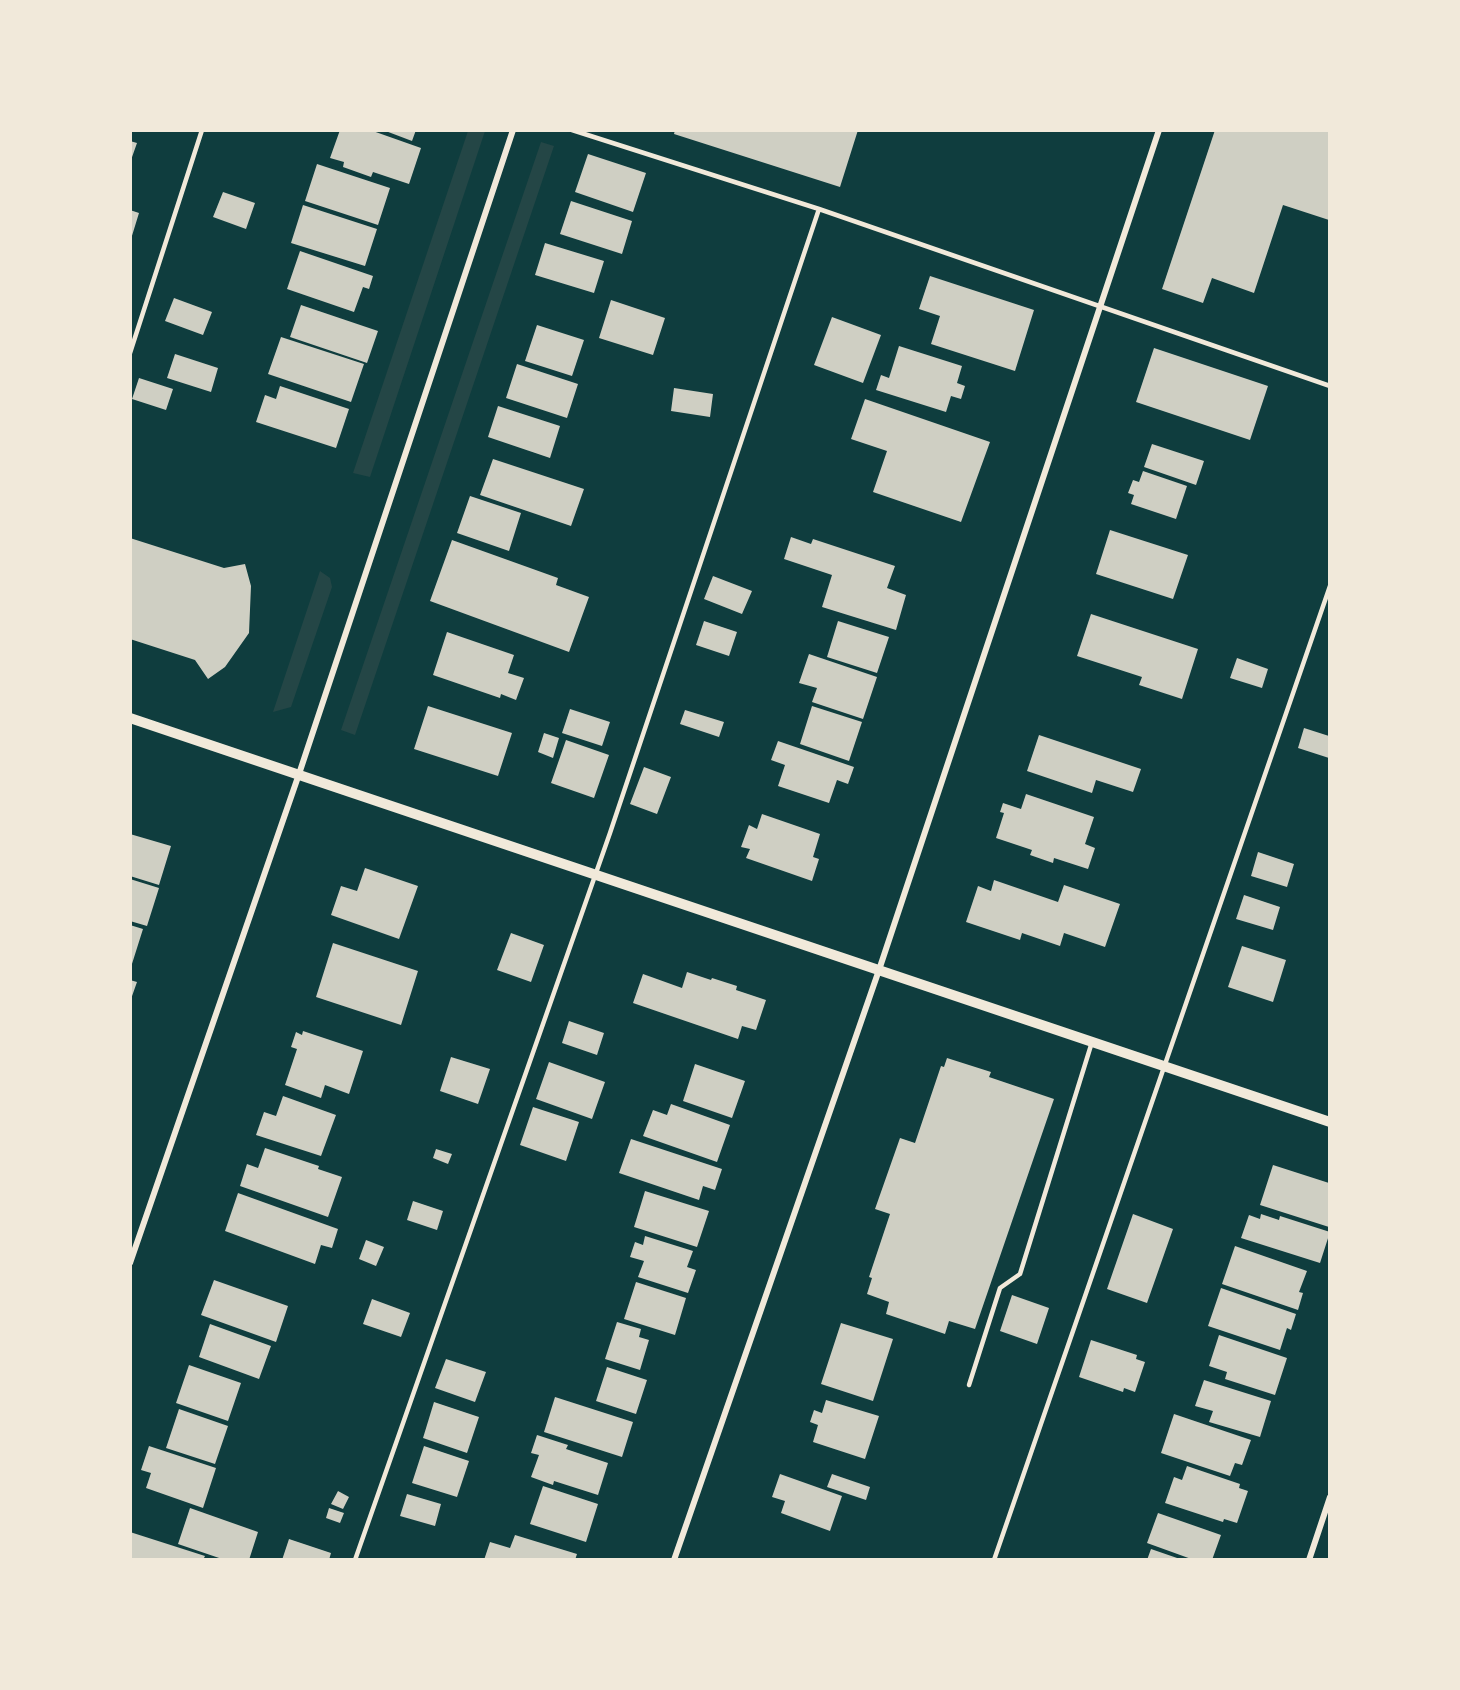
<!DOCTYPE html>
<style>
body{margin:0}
#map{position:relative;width:1460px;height:1690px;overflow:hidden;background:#0f3d3e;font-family:"Source Serif 4",serif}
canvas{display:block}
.frame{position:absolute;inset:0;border:132px solid #f1e9da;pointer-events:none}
</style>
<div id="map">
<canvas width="1460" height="1690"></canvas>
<div class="frame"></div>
</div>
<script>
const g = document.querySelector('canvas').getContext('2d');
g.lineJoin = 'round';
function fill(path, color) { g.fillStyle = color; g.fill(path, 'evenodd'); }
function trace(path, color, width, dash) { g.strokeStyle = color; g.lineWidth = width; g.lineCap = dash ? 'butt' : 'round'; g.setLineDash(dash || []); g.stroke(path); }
fill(new Path2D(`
 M468,131H485L370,477L353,473Z
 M541,142L554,146L355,735L341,730Z
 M320,571L330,578L332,587L291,707L273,712Z`), '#244646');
fill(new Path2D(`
 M340,130H370L421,148L409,184L373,172L371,177L343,167L344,162L330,158Z
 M383,130H416L412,141Z
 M675,130H858L840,187L674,134Z
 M1215,130H1329V220L1283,205L1254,293L1212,278L1203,303L1162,289Z
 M130,141L137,143L131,160H130Z
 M588,154L646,173L633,212L575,192Z
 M317,164L390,188L378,225L305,201Z
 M223,192L255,203L246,229L213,217Z
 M571,201L632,221L622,254L560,234Z
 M303,205L377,229L365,266L291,243Z
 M130,210L139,213L131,239H130Z
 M545,243L604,261L594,293L535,275Z
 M300,251L373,276L369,289L363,287L354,312L287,289Z
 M930,276L1034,310L1015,371L931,344L940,316L919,309Z
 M174,298L212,312L203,335L165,321Z
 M611,300L665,318L653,355L599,338Z
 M301,305L378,331L367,363L290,337Z
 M832,317L881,335L863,383L814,365Z
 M537,325L584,340L572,376L525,361Z
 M281,337L364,364L351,402L268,374Z
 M899,346L962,366L957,383L965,386L961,399L951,396L946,412L876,390L881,375L889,378Z
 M1154,348L1268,386L1250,440L1136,402Z
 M175,354L218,368L211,392L167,378Z
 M517,364L578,384L567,418L506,398Z
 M139,378L173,389L166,410L132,399Z
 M280,386L349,409L336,448L256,422L265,395L276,399Z
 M674,388L713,394L710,417L671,411Z
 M865,399L990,442L961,522L873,492L887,451L851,439Z
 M498,406L560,426L550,458L488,437Z
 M1152,444L1204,461L1196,485L1144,467Z
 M493,459L584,489L571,526L480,495Z
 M1143,471L1187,486L1176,519L1131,504L1134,495L1128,493L1133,480L1139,482Z
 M470,496L521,513L509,551L457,533Z
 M1110,530L1188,555L1173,599L1096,574Z
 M791,537L811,544L813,539L895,566L887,588L906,595L896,630L822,607L832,575L784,559Z
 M130,538L224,568L245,564L251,586L249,633L225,667L208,679L195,660L130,639Z
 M452,540L558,578L556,585L589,597L569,652L430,601Z
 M713,576L752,591L742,614L704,599Z
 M1091,614L1198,649L1182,699L1139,685L1142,677L1077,656Z
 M704,621L737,632L729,656L696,645Z
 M838,621L889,637L877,673L827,657Z
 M447,632L514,655L508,673L524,678L516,700L501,694L500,698L433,675Z
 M809,654L877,677L863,719L812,702L817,688L799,683Z
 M1237,658L1268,669L1262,688L1230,678Z
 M428,706L512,733L498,776L414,749Z
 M812,706L862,722L849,761L800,744Z
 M570,709L610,722L602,746L562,733Z
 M685,710L724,722L719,737L680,724Z
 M1304,728L1329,736V758L1298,748Z
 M544,733L559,738L553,758L538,752Z
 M1039,735L1141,769L1133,792L1096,780L1092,793L1027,771Z
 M566,740L609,755L594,798L551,783Z
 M778,741L854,767L848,784L837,780L829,803L778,786L785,765L771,760Z
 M644,767L671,777L657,814L630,804Z
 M1026,794L1094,817L1085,844L1095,848L1088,869L1054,858L1053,863L1030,855L1032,850L996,838L1004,813L1000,812L1003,803L1021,809Z
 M762,814L820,834L813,857L819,859L812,881L746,858L750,849L741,847L749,825L757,829Z
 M130,834L171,846L159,885L130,876Z
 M1258,852L1294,864L1287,887L1251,876Z
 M365,868L418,886L399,939L331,915L341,886L357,891Z
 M130,879L159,888L147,926L130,921Z
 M994,880L1058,902L1064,885L1120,904L1105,947L1064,933L1060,946L1022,933L1020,940L966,922L978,886L991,891Z
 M1244,895L1280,907L1273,930L1236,919Z
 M130,925L143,929L131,967H130Z
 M511,933L544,945L531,982L497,970Z
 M333,943L418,971L401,1025L316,997Z
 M1242,946L1286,960L1273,1002L1228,987Z
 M687,972L711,980L712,978L737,986L736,990L766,1000L756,1030L742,1026L738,1039L633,1003L643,974L682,988Z
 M130,980L137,982L131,999H130Z
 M569,1021L604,1033L597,1055L562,1043Z
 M303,1031L363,1051L349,1094L325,1085L321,1098L285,1085L297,1049L291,1047L296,1032L302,1035Z
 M451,1057L490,1069L478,1104L440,1091Z
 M947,1058L991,1072L989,1077L1054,1099L975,1329L949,1321L945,1334L886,1314L889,1302L867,1294L872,1278L869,1277L890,1214L875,1209L900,1138L915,1143L941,1066L944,1067Z
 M549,1062L605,1082L592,1119L536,1099Z
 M695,1064L745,1081L732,1118L683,1101Z
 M283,1096L336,1115L321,1156L256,1135L264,1112L276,1116Z
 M671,1104L730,1125L717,1162L643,1136L653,1110L667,1115Z
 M533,1107L579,1122L566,1161L520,1145Z
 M631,1139L722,1169L715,1190L703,1186L699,1200L619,1173Z
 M265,1148L319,1166L318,1169L342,1177L328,1217L240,1186L247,1164L258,1168Z
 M436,1149L452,1154L448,1164L433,1158Z
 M1273,1165L1329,1183V1227L1260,1205Z
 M645,1191L709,1211L697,1247L634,1227Z
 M238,1193L338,1229L332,1248L321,1245L315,1264L225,1231Z
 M413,1201L443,1211L437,1230L407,1220Z
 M1133,1214L1173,1229L1147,1303L1107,1289Z
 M1261,1214L1279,1220L1280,1216L1330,1232L1320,1263L1241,1238L1249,1215L1260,1219Z
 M645,1236L693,1251L687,1267L696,1270L688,1293L638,1277L644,1261L630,1257L635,1242L643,1245Z
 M366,1240L384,1247L376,1266L359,1259Z
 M1235,1246L1307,1271L1299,1292L1303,1293L1298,1310L1222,1284Z
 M214,1280L288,1306L276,1342L201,1315Z
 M636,1282L686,1298L675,1335L624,1319Z
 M1221,1288L1296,1314L1291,1330L1287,1328L1280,1350L1208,1326Z
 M1012,1295L1049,1308L1037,1344L1000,1331Z
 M372,1299L410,1313L401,1337L363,1324Z
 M617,1322L641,1329L639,1337L649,1340L640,1370L605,1359Z
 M841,1323L893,1339L873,1401L821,1384Z
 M210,1324L271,1346L259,1379L199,1357Z
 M1219,1335L1287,1358L1275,1395L1225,1379L1227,1372L1209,1366Z
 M1091,1340L1137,1355L1136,1359L1145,1362L1135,1392L1124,1388L1123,1392L1079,1377Z
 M446,1359L486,1372L475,1402L435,1388Z
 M189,1365L241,1383L228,1421L176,1403Z
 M607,1367L647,1380L636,1414L596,1401Z
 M1204,1380L1271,1401L1260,1437L1209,1422L1213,1411L1195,1406Z
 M555,1397L633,1422L622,1457L544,1432Z
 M826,1400L879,1416L865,1459L813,1442L818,1425L810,1422L814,1410L822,1413Z
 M434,1402L479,1417L467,1453L423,1438Z
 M179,1409L228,1426L215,1464L166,1448Z
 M1174,1414L1251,1440L1242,1465L1235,1463L1230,1476L1161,1453Z
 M537,1435L568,1445L566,1449L608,1463L598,1495L554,1481L553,1485L531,1477L539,1455L531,1453Z
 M149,1446L216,1468L203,1508L146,1488L151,1473L141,1470Z
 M424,1446L469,1461L457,1497L412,1483Z
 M1187,1466L1240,1484L1239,1488L1248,1491L1237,1523L1224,1519L1223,1522L1165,1503L1174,1477L1182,1480Z
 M780,1474L842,1496L830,1531L781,1513L785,1501L772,1497Z
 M832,1474L870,1487L866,1500L827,1487Z
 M543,1486L598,1504L586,1542L530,1524Z
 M338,1491L349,1497L343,1509L331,1504Z
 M407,1494L441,1504L435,1526L400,1516Z
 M190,1508L258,1532L249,1560H225L178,1544Z
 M329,1508L344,1513L340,1523L326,1518Z
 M1158,1513L1221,1535L1212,1560H1194L1147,1543Z
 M130,1532L205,1556L203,1560H130Z
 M515,1535L577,1554L575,1560H484L490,1542L510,1548Z
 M289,1539L331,1553L329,1560H282Z
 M1151,1549L1180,1559V1560H1147Z`), '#cfcfc3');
trace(new Path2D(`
 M572,130L819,209L1330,386
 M130,353L202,130
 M969,1385L1000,1288L1020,1274L1092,1042
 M355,1560L610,833L819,209
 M994,1560L1330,586`), '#f1e9da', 4.5);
trace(new Path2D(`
 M130,1263L299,774L513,130
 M674,1560L879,970L1159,130
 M1309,1560L1330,1497`), '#f1e9da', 6);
trace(new Path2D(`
 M130,718L1330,1122`), '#f1e9da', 10);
</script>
